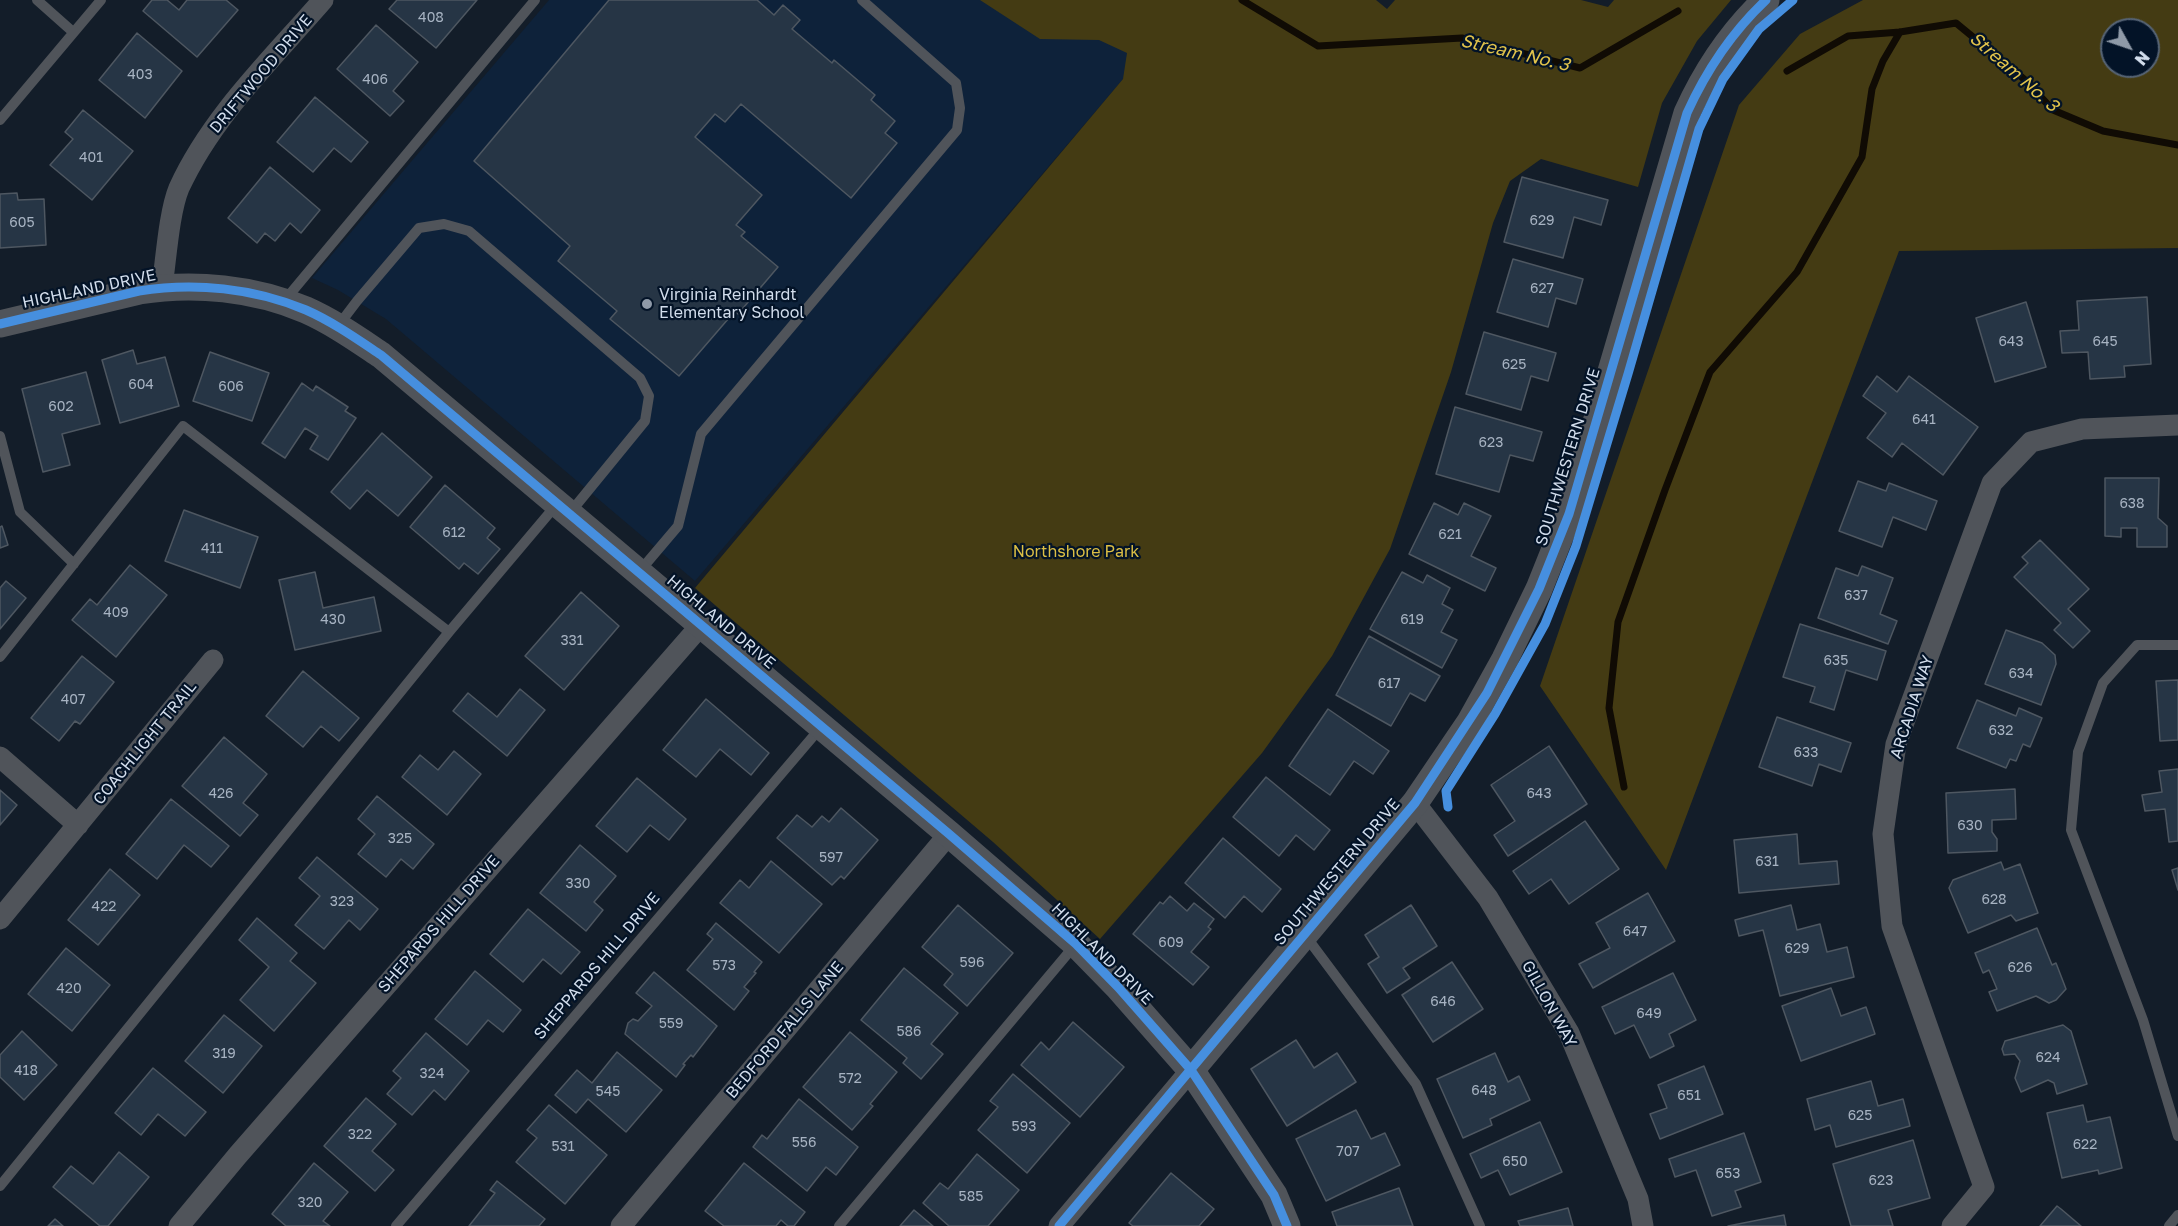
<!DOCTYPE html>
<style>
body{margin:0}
#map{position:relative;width:2178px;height:1226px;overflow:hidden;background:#131d29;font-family:"Golos Text",sans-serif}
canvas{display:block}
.north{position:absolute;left:2100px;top:18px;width:60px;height:60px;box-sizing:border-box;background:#031327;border:2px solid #566476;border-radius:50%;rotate:130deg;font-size:16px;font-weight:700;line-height:24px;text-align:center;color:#d2ddec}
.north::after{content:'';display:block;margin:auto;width:21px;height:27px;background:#8f9aa8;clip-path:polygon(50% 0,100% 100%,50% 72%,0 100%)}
</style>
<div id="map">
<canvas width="2178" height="1226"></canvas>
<div class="north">N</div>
</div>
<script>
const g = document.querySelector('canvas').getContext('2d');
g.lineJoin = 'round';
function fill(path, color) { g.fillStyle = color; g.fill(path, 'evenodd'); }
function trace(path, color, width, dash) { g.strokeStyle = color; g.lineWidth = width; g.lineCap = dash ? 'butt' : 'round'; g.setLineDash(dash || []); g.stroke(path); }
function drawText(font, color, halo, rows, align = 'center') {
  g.font = font + ' "Golos Text",sans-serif'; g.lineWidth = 4.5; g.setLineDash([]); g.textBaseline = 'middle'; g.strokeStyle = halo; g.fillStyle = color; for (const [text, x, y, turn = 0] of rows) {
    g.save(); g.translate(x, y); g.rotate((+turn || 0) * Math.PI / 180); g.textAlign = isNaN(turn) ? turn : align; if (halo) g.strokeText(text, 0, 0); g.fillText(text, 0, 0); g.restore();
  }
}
fill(new Path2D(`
 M549,0H1122L1164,31L695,581L386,319L338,290L312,278Z`), '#0e223a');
fill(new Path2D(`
 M980,0H1376L1387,9L1395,0H1581L1608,7L1614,0H1731L1697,41L1662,103L1638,187L1541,159L1510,181L1493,223L1451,372L1390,549L1332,656L1262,753L1100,939L993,842L695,588L1123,79L1127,53L1099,40L1040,39Z
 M1863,0H2178V248L1899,251L1666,870L1540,686L1739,105L1800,34ZM2112,30H2148V66H2112Z`), '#443b13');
trace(new Path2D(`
 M1242,0L1318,46L1462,38L1580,68L1678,11
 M1787,71L1848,36L1900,32L1956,23L2024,79L2053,110L2103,131L2178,145
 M1624,787L1609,708L1618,622L1665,490L1710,372L1797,272L1862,157L1872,89L1883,61L1900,32`), '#100b04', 7);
const building = new Path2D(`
 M152,0H167L179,10L187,0H226L238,10L197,57L143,11Z
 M397,0H477L436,48L389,9Z
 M609,0H757L774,15L783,5L800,20L792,29L832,63L834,60L875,95L871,100L895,121L885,133L897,143L851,198L741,104L725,122L715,114L695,137L762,195L736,225L745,232L741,236L778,267L738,314L735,311L679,376L610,319L617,311L558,261L570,246L474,161Z
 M376,25L418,62L393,91L404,101L390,116L337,69Z
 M137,33L182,71L145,118L99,80Z
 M315,97L368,142L351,162L334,148L313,172L277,142Z
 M83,110L133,151L92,200L50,165L73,139L65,132Z
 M270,167L320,210L301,233L290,223L275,241L265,233L257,243L228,218Z
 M1522,177L1608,200L1601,225L1574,217L1563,258L1504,242Z
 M17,193L18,200L44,199L46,245L0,248V194Z
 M1513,259L1583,279L1576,304L1556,298L1548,327L1497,312Z
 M2147,297L2151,364L2124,366L2125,377L2090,379L2088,352L2062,353L2060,331L2079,330L2077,301Z
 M2026,302L2046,367L1995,382L1976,318Z
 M1484,332L1556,353L1548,381L1531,376L1521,410L1466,394Z
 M133,350L137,364L165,357L179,406L120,423L102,360Z
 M210,352L269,373L252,421L193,401Z
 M86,372L100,424L62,434L70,465L43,472L22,389Z
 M1877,376L1897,392L1909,376L1978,427L1943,475L1902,443L1892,457L1867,438L1886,413L1863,396Z
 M302,383L313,391L316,386L348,407L345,411L356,418L328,460L310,449L318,436L305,428L285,458L262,443Z
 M1455,407L1542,432L1533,461L1510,455L1499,492L1436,474Z
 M382,433L432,477L398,516L367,490L350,509L331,492Z
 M2105,478H2159L2158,518L2167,526V547H2137V528H2121V537L2105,536Z
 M1858,481L1886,491L1889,483L1937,501L1926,530L1893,517L1882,547L1839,531Z
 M445,485L495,528L487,538L500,549L478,574L464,563L459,569L410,527Z
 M1434,503L1458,515L1464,503L1491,516L1471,556L1496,568L1485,591L1409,554Z
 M184,510L258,537L240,588L165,561Z
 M2,526L8,545L0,548V527Z
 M2040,540L2089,589L2068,609L2090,631L2073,648L2054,630L2061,623L2014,577L2028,563L2022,557Z
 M130,565L167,595L116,657L72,620L90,599L97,605Z
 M1862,566L1893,578L1880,614L1897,621L1888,644L1818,618L1836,568L1858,576Z
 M315,572L323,608L374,597L381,631L295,650L279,580Z
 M1402,572L1423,583L1427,575L1450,588L1442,604L1453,610L1441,632L1457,640L1442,668L1370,629Z
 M6,581L26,598L0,629V588Z
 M581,592L619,626L564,690L525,656Z
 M1800,624L1886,651L1877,680L1846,670L1834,710L1810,702L1815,687L1783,677Z
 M2006,630L2042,643L2055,655L2056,664L2041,705L1985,684Z
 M1369,636L1440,676L1425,701L1410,693L1391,726L1336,695Z
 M82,656L114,682L80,724L75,721L59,741L31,718Z
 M303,671L359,718L339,741L321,726L303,747L266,716Z
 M2178,680V740L2160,741L2156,681Z
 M520,689L545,710L507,756L453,711L468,693L497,717Z
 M706,699L769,753L751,775L720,749L696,777L663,750Z
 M1977,700L2016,716L2019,708L2042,718L2030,747L2023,744L2016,761L2010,759L2006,768L1957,748Z
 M1328,709L1389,751L1373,774L1354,761L1330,795L1289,766Z
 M1777,717L1851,743L1841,772L1819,764L1812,786L1759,767Z
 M224,737L267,774L243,803L258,815L240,836L182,786Z
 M1549,746L1587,804L1508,856L1494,835L1515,821L1491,785Z
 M454,751L481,774L447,815L402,777L420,755L438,770Z
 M2178,769V841L2169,842L2165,809L2145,811L2142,795L2162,792L2159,771Z
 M1266,777L1330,830L1314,850L1296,835L1279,856L1233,817Z
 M637,778L686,819L669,840L650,825L627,852L596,826Z
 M2015,789L2016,819L1992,820V832L1997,839V851L1948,853L1946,793Z
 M0,790L17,805L0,825Z
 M377,796L434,844L413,869L401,859L386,877L358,854L375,834L358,819Z
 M171,799L229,846L211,867L184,845L157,879L126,854Z
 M841,808L878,840L844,879L841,876L832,885L777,838L797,815L812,827L822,816L829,822Z
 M1585,821L1619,869L1569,904L1551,879L1529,894L1513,871Z
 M1797,834L1799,864L1837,861L1839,884L1739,893L1734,840Z
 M1223,838L1281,889L1262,912L1244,896L1225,918L1185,883Z
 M580,845L616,876L594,902L603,910L586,931L540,893Z
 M317,857L378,909L360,930L349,920L324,949L295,925L320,896L299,878Z
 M771,861L822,904L779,953L720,903L740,880L749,888Z
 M2001,862L2004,870L2020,864L2038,913L2016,921L2011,915L1968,933L1949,888L1953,880Z
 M2178,868V890L2172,870Z
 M110,869L140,895L98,945L68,920Z
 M1648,893L1675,941L1593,988L1579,964L1610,948L1596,923Z
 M1170,896L1187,911L1194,903L1214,919L1208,927L1211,929L1191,952L1209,967L1193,985L1133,934L1160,902L1163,904Z
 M958,905L1013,953L967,1006L944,985L953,974L922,947Z
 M1411,905L1437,946L1403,968L1410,978L1387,993L1368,964L1379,957L1365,935Z
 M1791,905L1797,930L1820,924L1827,952L1847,947L1854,977L1780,996L1763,930L1739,936L1735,920Z
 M528,909L580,952L561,974L543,959L523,982L490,954Z
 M257,918L297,953L290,961L316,983L274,1031L240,1000L269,967L239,940Z
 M716,923L762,962L754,972L756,973L744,987L749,991L734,1010L687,970L713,939L707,934Z
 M2037,928L2052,965L2056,963L2066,989L2056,1000L2049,1003L2036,996L1997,1011L1989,992L1997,989L1989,970L1983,973L1975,953Z
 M66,948L110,985L72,1031L28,994Z
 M1452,962L1483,1009L1433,1042L1402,995Z
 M904,968L958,1013L931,1044L943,1054L921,1079L903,1063L907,1058L861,1020Z
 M475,971L521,1010L503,1032L488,1020L467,1045L435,1019Z
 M654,972L717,1026L693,1057L691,1055L683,1064L685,1065L676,1077L625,1034L628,1023L633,1019L638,1021L652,1006L636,993Z
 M1673,973L1696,1020L1669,1034L1674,1046L1650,1058L1634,1025L1615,1034L1602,1007Z
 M1831,988L1841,1016L1866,1007L1875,1034L1801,1061L1782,1006Z
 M224,1015L262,1046L223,1093L185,1061Z
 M1073,1022L1124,1067L1080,1117L1021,1065L1041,1042L1049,1050Z
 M2063,1025L2071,1031L2087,1084L2057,1094L2054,1083L2048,1080L2021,1092L2015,1078L2020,1061L2015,1054L2004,1055L2002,1049L2005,1041Z
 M22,1031L57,1065L24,1100L0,1077V1055Z
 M850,1032L897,1072L870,1104L873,1106L852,1130L803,1087Z
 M426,1033L469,1071L445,1100L434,1090L412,1115L387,1094L401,1078L393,1071Z
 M1296,1040L1314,1068L1337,1053L1356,1082L1287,1126L1251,1069Z
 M617,1052L662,1090L626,1132L588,1099L576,1113L555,1095L577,1070L592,1083Z
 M1495,1053L1508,1082L1519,1076L1530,1100L1490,1119L1492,1125L1463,1138L1437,1079Z
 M1704,1066L1723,1114L1660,1139L1650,1114L1667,1108L1658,1085Z
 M153,1068L206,1112L185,1136L158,1114L141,1135L115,1113Z
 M1013,1074L1070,1123L1027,1173L978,1130L998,1107L990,1101Z
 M1871,1081L1878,1106L1903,1099L1910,1126L1836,1147L1830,1125L1815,1130L1807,1099Z
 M366,1098L396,1124L372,1151L394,1170L375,1191L324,1146Z
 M799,1099L858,1147L836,1175L826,1167L807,1191L753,1147L762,1135L767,1139Z
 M549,1105L607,1155L565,1204L516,1162L537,1138L527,1130Z
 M2083,1105L2087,1122L2110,1117L2122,1168L2099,1174L2098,1170L2062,1178L2047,1113Z
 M1356,1110L1371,1139L1385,1133L1400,1165L1326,1201L1296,1139Z
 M1540,1122L1562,1172L1510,1195L1498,1170L1481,1178L1470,1154Z
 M1744,1133L1761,1182L1735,1191L1741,1207L1712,1216L1696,1170L1675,1177L1669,1159Z
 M1913,1140L1930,1198L1888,1210L1893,1226H1851L1833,1164Z
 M119,1152L149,1177L108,1226H100L53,1187L71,1166L93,1184Z
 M977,1154L1019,1190L988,1226H949L923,1203L940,1183L948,1189Z
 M314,1163L348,1192L323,1221L330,1226H286L272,1214Z
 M744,1163L805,1212L794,1226H788L781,1220L776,1226H724L705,1211Z
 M1171,1173L1214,1209L1199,1226H1133L1129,1223Z
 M497,1181L545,1219L539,1226H469L495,1193L490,1190Z
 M1399,1188L1413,1226H1337L1332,1212Z
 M2057,1206L2061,1209L2081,1226H2040Z
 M1568,1208L1573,1226H1520L1518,1221Z
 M914,1210L933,1226H900Z
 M1784,1215L1786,1226H1728Z
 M55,1219L63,1226H48Z`);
fill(building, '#263545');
trace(building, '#4e5761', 1.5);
trace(new Path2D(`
 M37,0L73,32
 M0,120L101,0
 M285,300L535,0
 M338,326L357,301L419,228L444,224L469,231L640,378L649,396L645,421L569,514
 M0,436L20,512L74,564
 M639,572L678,526L701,434L957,130L960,108L956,83L862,0
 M2178,645H2137L2103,683L2078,752L2071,830L2143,1020L2178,1136
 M0,657L183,426L449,632L557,504
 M1305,935L1416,1084L1480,1226
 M0,1186L449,632
 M396,1226L822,726
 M839,1226L1075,945
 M2169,1226L2178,1215`), '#50545a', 10);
trace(new Path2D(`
 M162,287C166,260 169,212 179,188C212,116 272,59 323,0
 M0,757L78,825
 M1415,803L1488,898L1569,1033L1638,1199L1643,1226
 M0,919L213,660
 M179,1226L238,1155L702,624
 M621,1226L949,834
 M1059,1226L1191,1070
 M1952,1226L1984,1187L1892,926L1883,834L1896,744L1992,483L2031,442L2082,429L2178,425`), '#50545a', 21);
trace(new Path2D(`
 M0,324L139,291C194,282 254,288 306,310C333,322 357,339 381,355L949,834L1076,944L1118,987L1191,1070L1274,1195L1287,1226
 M1191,1070L1415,803L1470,722L1505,659L1539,589L1569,514L1687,113C1707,69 1731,33 1766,0`), '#50545a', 27);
trace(new Path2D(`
 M0,324L139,291C194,282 254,288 306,310C333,322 357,339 381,355L949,834L1076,944L1118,987L1191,1070L1274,1195L1287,1226
 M1448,807L1446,791L1495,714L1545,624L1576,546L1628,374L1699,129L1723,79L1759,29L1793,0
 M1059,1226L1415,803L1487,693L1539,589L1569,514L1687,113C1707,69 1731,33 1766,0`), '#468fdf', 9);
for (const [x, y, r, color] of [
 [647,304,6,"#8f9aa8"]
]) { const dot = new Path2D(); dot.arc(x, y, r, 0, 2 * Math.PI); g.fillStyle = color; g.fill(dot); trace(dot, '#031327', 2); }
drawText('14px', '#a7b3c2', null, [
 ["408",431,18],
 ["403",140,75],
 ["406",375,80],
 ["401",91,158],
 ["629",1542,221],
 ["605",22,223],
 ["627",1542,289],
 ["643",2011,342],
 ["645",2105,342],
 ["625",1514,365],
 ["604",141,385],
 ["606",231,387],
 ["602",61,407],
 ["641",1924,420],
 ["623",1491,443],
 ["638",2132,504],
 ["612",454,533],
 ["621",1450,535],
 ["411",212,549],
 ["637",1856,596],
 ["409",116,613],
 ["430",333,620],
 ["619",1412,620],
 ["331",572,641],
 ["635",1836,661],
 ["634",2021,674],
 ["617",1389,684],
 ["407",73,700],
 ["632",2001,731],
 ["633",1806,753],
 ["426",221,794],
 ["643",1539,794],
 ["630",1970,826],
 ["325",400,839],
 ["597",831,858],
 ["631",1767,862],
 ["330",578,884],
 ["628",1994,900],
 ["323",342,902],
 ["422",104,907],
 ["647",1635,932],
 ["609",1171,943],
 ["629",1797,949],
 ["596",972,963],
 ["573",724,966],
 ["626",2020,968],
 ["420",69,989],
 ["646",1443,1002],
 ["649",1649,1014],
 ["559",671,1024],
 ["586",909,1032],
 ["319",224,1054],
 ["624",2048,1058],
 ["418",26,1071],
 ["324",432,1074],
 ["572",850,1079],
 ["648",1484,1091],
 ["545",608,1092],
 ["651",1689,1096],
 ["625",1860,1116],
 ["593",1024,1127],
 ["322",360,1135],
 ["556",804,1143],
 ["622",2085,1145],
 ["531",563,1147],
 ["707",1348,1152],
 ["650",1515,1162],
 ["653",1728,1174],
 ["623",1881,1181],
 ["585",971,1197],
 ["320",310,1203]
]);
drawText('16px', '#d2ddec', '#031327', [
 ["DRIFTWOOD DRIVE",261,74,-50],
 ["HIGHLAND DRIVE",89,289,-12],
 ["SOUTHWESTERN DRIVE",1568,457,-73],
 ["HIGHLAND DRIVE",721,622,40],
 ["ARCADIA WAY",1912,707,-72],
 ["COACHLIGHT TRAIL",145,743,-51],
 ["SOUTHWESTERN DRIVE",1337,872,-50],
 ["SHEPARDS HILL DRIVE",439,924,-49],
 ["HIGHLAND DRIVE",1102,954,45],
 ["SHEPPARDS HILL DRIVE",597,966,-50],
 ["GILLON WAY",1549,1004,61],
 ["BEDFORD FALLS LANE",785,1030,-50]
]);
drawText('16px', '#d2ddec', '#031327', [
 ["Virginia Reinhardt",659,295],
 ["Elementary School",659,313]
], 'left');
drawText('16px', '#dcbf45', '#031327', [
 ["Northshore Park",1076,552]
]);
drawText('italic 18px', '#e1c34b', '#031327', [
 ["Stream No. 3",1515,53,13],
 ["Stream No. 3",2014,72,41]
]);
</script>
